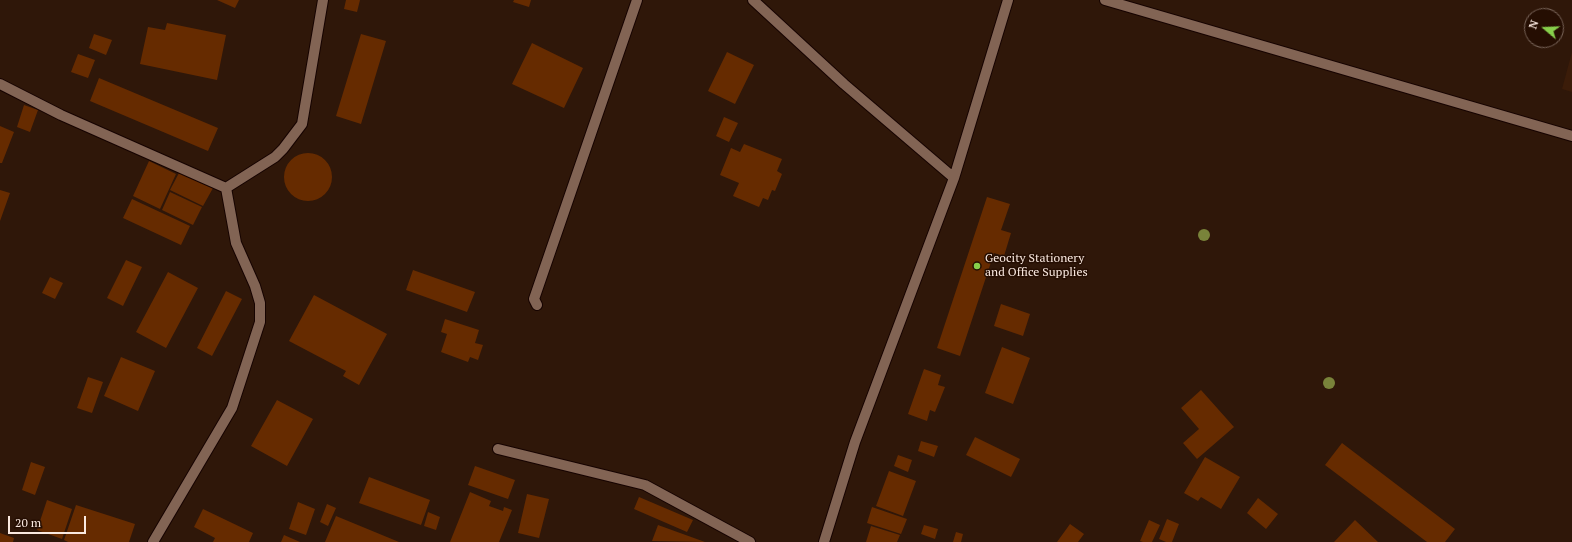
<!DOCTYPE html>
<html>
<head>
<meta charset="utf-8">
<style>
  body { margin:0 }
  #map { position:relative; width:1572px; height:542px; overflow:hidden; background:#2f1709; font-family:"PT Serif",serif }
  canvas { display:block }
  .north { position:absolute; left:1524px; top:8px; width:40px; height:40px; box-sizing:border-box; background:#250e02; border:1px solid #7a665b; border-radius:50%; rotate:289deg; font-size:11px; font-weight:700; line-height:16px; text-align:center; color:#fae9e0 }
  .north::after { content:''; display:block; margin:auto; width:14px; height:18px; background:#87cf4b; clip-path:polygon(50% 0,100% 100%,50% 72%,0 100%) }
  .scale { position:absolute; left:8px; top:516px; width:78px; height:18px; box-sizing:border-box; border:2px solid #fae9e0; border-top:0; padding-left:5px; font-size:12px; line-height:14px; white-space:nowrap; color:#fae9e0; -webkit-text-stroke:3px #250e02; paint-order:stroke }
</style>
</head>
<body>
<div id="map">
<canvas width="1572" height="542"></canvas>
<div class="north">N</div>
<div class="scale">20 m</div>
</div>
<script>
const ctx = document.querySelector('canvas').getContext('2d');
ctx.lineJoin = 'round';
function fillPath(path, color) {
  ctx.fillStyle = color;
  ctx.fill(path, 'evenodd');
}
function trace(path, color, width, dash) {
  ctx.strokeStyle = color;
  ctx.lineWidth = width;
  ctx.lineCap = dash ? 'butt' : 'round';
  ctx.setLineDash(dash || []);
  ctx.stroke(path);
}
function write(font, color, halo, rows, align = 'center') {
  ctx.font = font + ' "PT Serif",serif';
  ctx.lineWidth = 3;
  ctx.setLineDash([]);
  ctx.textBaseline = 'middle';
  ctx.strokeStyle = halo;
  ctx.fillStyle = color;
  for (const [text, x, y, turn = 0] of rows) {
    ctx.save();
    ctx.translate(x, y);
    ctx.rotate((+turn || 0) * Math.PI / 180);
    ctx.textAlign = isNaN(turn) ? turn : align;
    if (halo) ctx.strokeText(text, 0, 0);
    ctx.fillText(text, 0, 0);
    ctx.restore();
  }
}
fillPath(new Path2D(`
  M1572 52V92L1562 89Z`), '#3b1c09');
fillPath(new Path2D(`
  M217 0H239L235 8Z
  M346 0H360L357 12 344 9Z
  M514 0H531L529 7 513 2Z
  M167 23 226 35 217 80 140 64 148 27 165 30Z
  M94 34 112 40 106 55 89 48Z
  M361 34 386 41 361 124 336 116Z
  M532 43 583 68 564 108 512 84Z
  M727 52 754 65 735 104 708 91Z
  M78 54 95 60 88 78 71 72Z
  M99 78 218 128 208 151 90 101Z
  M24 105 38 110 30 132 17 127Z
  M724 117 738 123 729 142 716 136Z
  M0 126 14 132 2 163H0Z
  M744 144 782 159 777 171 782 174 775 191 772 190 768 200 763 198 759 207 733 196 739 183 720 175 731 148 740 152Z
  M284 177a24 24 0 1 1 48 0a24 24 0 1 1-48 0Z
  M149 161 176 174 160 209 133 196Z
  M180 171 213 188 203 206 170 190Z
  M0 190 10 193 0 221Z
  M170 192 202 207 193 225 162 210Z
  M987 197 1010 204 1001 230 1011 233 1004 256 994 253 960 356 937 348Z
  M132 199 190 226 181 245 123 218Z
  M126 260 142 267 123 306 107 298Z
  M413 270 475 292 467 312 406 290Z
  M168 272 198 288 166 348 136 332Z
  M50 277 63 283 55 299 42 293Z
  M226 291 242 299 212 356 197 348Z
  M314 295 387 334 359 385 343 376 346 371 289 341Z
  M1001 304 1030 314 1023 336 994 326Z
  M445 319 479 330 475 343 483 345 478 360 470 357 468 362 441 352 447 334 441 332Z
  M1002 347 1030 358 1013 404 985 393Z
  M121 357 155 371 138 411 104 396Z
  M924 369 941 375 938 385 945 387 935 412 930 410 927 421 908 414Z
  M88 377 103 382 92 413 77 408Z
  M1201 390 1234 427 1197 459 1183 443 1199 429 1181 408Z
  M277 400 313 419 287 466 251 446Z
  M975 437 1020 459 1011 477 966 455Z
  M921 441 938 446 934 457 918 451Z
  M1342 443 1455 529 1445 542H1427L1325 465Z
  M898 455 912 460 908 472 894 466Z
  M1205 457 1240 477 1221 509 1201 497 1198 501 1184 493Z
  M31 462 45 467 35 495 22 490Z
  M475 466 515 480 508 499 468 485Z
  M889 471 916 481 903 516 876 506Z
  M369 477 430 500 421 525 359 503Z
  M470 492 491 501 489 506 503 511 504 507 512 510 499 542H450Z
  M527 494 549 499 539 538 518 533Z
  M639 497 693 520 687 532 634 509Z
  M1258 498 1278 514 1266 529 1247 513Z
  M47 500 72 509 62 539 37 530Z
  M298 502 315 509 306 535 289 529Z
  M327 504 336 508 328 526 320 522Z
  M76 505 135 524 129 542H68L64 540Z
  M872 507 907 519 901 534 867 523Z
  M203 509 253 533 249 542H213L215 538 194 527Z
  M428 512 440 517 436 530 424 526Z
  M336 516 399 542H325Z
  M1167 519 1179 524 1172 542H1166L1159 539Z
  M1149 520 1160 525 1152 542H1143L1140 541Z
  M1355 520 1378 542H1334Z
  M1070 524 1084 534 1078 542H1057Z
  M658 525 705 542 652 541Z
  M924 525 938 529 935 539 921 534Z
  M871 526 900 535 897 542H866Z
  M956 532 963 534 961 542H953Z
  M0 533 14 538 13 542H0Z
  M284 535 300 542H281Z`), '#662b00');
const minor = new Path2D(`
  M753 0 844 84 954 178
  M1105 0 1572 136
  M0 84 61 115 226 188
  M537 305 534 299 637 0
  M498 449 645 485 750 542
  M153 542 232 408 260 322V303L255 286 236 243 226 188 275 157 283 149 302 124 323 0
  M824 542 855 442 954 178 1008 0`);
trace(minor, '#160300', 12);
trace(minor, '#826454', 10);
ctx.fillStyle = '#79833a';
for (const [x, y] of [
  [1204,235],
  [1329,383]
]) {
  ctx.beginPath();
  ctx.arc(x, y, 6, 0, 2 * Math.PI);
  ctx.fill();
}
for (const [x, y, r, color] of [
  [977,266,4,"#87cf4b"]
]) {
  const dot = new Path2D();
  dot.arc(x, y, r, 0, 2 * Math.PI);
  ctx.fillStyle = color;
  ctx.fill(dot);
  trace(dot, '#250e02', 1.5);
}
write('12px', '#fae9e0', '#250e02', [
  ["Geocity Stationery",985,259],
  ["and Office Supplies",985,273]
], 'left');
</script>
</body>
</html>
